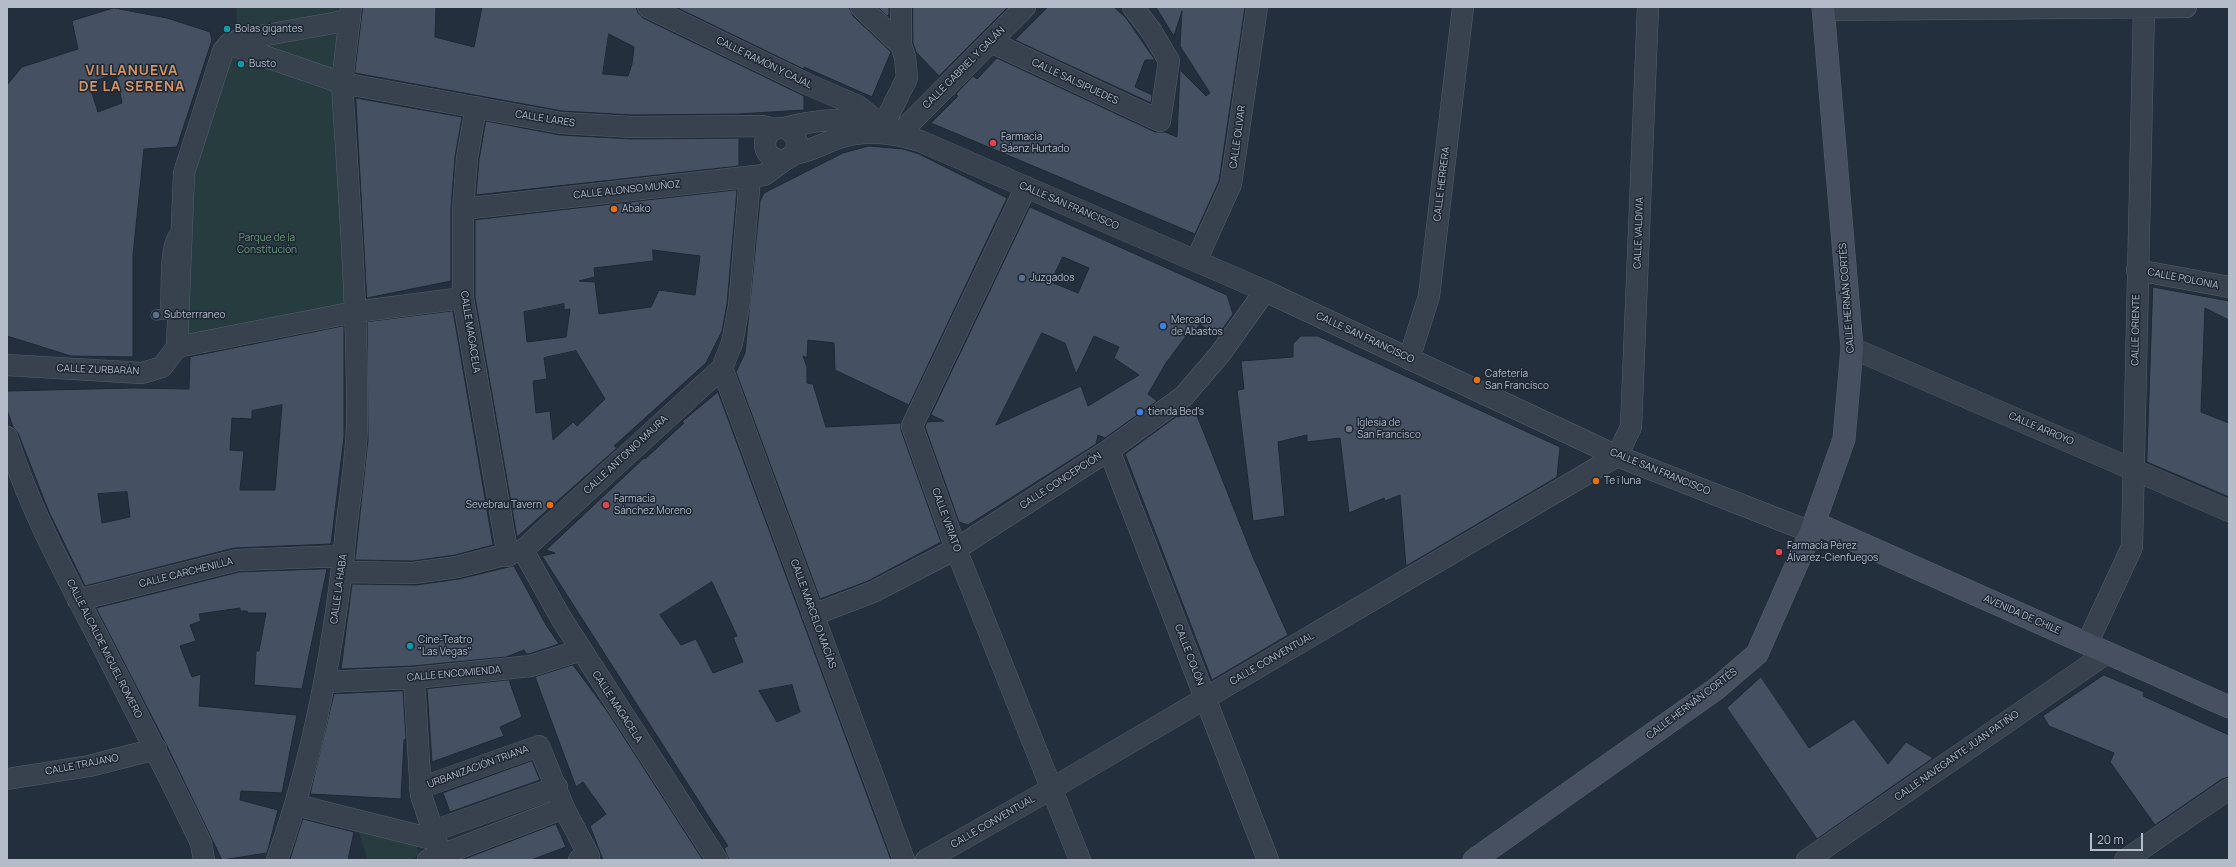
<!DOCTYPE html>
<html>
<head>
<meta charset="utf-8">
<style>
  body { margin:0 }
  #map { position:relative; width:2236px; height:867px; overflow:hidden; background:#242f3e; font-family:Manrope,sans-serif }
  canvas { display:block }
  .frame { position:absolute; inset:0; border:8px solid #b4bcc9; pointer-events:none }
  .scale { position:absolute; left:2090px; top:833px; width:53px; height:18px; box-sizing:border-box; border:2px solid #b4bcc9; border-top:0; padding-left:5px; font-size:12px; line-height:14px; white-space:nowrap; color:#b4bcc9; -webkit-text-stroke:3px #1d2633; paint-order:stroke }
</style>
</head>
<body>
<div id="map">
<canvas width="2236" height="867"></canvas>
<div class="frame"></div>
<div class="scale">20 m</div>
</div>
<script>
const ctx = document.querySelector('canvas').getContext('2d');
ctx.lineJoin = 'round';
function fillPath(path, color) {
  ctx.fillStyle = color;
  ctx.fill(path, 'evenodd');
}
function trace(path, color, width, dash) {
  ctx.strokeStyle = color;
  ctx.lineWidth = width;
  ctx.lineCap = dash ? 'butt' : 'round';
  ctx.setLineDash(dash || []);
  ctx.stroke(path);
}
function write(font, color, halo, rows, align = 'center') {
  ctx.font = font + ' Manrope,sans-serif';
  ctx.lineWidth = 3;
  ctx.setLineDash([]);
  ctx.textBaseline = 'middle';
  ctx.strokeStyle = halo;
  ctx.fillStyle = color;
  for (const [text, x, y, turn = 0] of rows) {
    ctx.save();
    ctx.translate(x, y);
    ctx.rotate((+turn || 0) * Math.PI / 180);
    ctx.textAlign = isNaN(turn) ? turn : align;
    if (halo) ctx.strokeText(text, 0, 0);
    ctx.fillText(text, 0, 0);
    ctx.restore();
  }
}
fillPath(new Path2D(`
  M236 7H330L347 10 355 312 177 347 184 173 238 40Z
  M357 828 415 840 420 856 405 860H368Z`), '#263c3f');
const building = new Path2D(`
  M363 7H436L435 37 474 47 482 7H636L638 13 643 18 804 96V110L738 114 632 115 562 111 355 73ZM609 34 634 47 632 64 628 76 603 74Z
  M676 7H849L853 16 891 52 872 97 804 67V69Z
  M878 7H889V15L887 16Z
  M913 7H1008L939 76 916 52 913 43Z
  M1048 7H1114L1126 18 1155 60H1145L1135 87 1152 95 1151 103 1015 40Z
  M1156 7H1245L1219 181 1195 234 931 123 958 96 956 94 973 76 977 79 997 58 1155 132H1165L1177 137 1180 70 1206 96 1210 93 1180 46 1182 11 1174 36Z
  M114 8 167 18 201 29 210 32 212 40 177 147 144 149 133 255V357L71 356 7 336V85L22 67 78 49 72 21ZM116 73 122 103 98 112 89 84Z
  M356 98 462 117 455 157 451 208V281L367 298Z
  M486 121 560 135 632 139 739 138V166L476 195 479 160Z
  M869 146 903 149 919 154 1007 198 909 405 835 370 834 343 808 340 807 358 803 356 807 367V383L813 384 826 427 901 423V430L941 542 868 581 820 599 736 372 745 353 760 201 764 193 843 153Z
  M737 190 727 304 722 331 706 363 614 446 617 448 599 464 517 537 475 297V220ZM653 250 700 256 695 295 659 290 651 307 599 314 595 282 579 281 595 277 594 268 653 261ZM564 304V310L570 309 566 337 527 342 524 312ZM576 351 605 399 577 426 573 422 553 440 550 411 536 413 533 381 547 379 544 358Z
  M1030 207 1227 295 1233 314 1217 337 1200 324 1195 331 1192 328 1166 363 1148 394 1157 401 1105 438 1098 435 1096 444 968 525 959 522 925 427 927 422 944 421 931 415ZM1063 257 1089 268 1078 293 1051 282ZM1042 333 1065 343 1076 374 1094 336 1119 347 1114 358 1139 375 1088 406 1081 386 996 425Z
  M2153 287 2229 301V320L2205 308 2201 412 2229 423V497L2147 462Z
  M453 311 493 545 455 555 413 561 355 560 368 439 367 322Z
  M344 326V437L331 544 234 548 85 586 49 512 18 433 13 427 7 410V391L134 388 189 389 190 357ZM282 405 275 490H240L244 451 230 450 232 418 252 419V411ZM127 492 130 517 102 523 98 494Z
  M1301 336H1318L1560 447 1557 477 1406 566 1400 495 1385 501 1384 498 1349 513 1340 438 1307 442V435L1278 442 1285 516 1253 521 1237 390 1244 389 1241 361 1293 357V344Z
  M718 392 802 619 891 860H729L724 848 728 846 716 828 542 556 555 553 546 550 644 458 645 459 684 423 682 422ZM712 582 737 636 733 637 743 662 713 673 696 639 681 645 660 615ZM792 685 800 712 777 722 759 691Z
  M1194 408 1253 557 1288 635 1212 680 1125 454 1177 416 1178 417Z
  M514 566 546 625 559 644 529 654H526L524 650 506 657 413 666 341 669 352 584 416 585 459 579Z
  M327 569 302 689 254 685 256 651H259L266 613H248L247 611H240V608L199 614 201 621 190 625 196 641 180 646 192 677 201 674 199 706 297 715 282 793 241 791 240 800 278 810 267 853 222 860 167 746 96 608 239 572Z
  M573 665 607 711 703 860H603L590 826 606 814 583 782 576 787 535 677Z
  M2104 675 2144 692 2143 696 2229 735V777L2222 779 2155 825 2110 762 2114 753 2049 726 2043 716Z
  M1761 677 1809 748 1854 719 1888 764 1906 742 1933 758 1817 839 1727 708Z
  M509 680 522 717 500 727 504 736 432 762 427 689Z
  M403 691 406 739 404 740 401 799 310 794 334 694Z
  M532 761 540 780 450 812 443 793Z
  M303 819 354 832 348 860H290Z
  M556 824 566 847 531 860H462Z`);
fillPath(building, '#455162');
trace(building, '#1f2835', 1);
const lane = new Path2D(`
  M156 315 165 314C168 294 162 243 177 231`);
const street = new Path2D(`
  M351 7 342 83 561 123 632 127 762 126 774 129
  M648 7 807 84 858 106 878 122
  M861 7 901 45 905 57 907 78 884 124
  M901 7V45
  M1823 10 2186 7
  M238 40 350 20
  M991 42 1160 121 1169 61 1152 32 1133 7
  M476 107 467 158 463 209V298L508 556
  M785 128C811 120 845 118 872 121
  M765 144a16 16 0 1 1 32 0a16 16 0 1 1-32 0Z
  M903 130 1025 7
  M794 154C808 152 818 146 831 141 861 128 890 132 920 141L1265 291 1617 456 1811 532
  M1026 187 912 426 956 549 1080 860
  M463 209 764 175 786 159
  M1196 261 1231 184 1257 7
  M2137 270 2229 287
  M1852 348 2229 511
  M1409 359 1429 296 1463 7
  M7 365 142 373 162 367 177 347
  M722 368 904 860
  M7 437C30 510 66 576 101 643 135 710 169 776 201 843L204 860
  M1109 450 1268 860
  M523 550 561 618 717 860
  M342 572 414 573 457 567 523 550 722 368 732 343 739 306 750 177
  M78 600 237 560 344 556
  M813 615 873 592 956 549 1109 450 1184 396 1220 354 1265 291
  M2087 644 2132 547 2144 7
  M414 678 421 795 441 855
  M325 682 414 678 531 666 581 650
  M7 779 89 766 156 749
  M420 788 539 746 564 808 589 856 579 860
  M296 805 436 840
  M433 831 557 787
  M277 860C316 750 336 636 347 521 351 490 356 457 357 426 358 312 349 197 342 83L229 44 223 51 184 173 177 347 355 312 463 298
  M428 860 564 808
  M926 860 1051 789 1617 456 1631 427 1648 7
  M1807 860 2107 653
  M2125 860 2229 789`);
const secondary = new Path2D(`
  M1815 523 2229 707
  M1474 860 1716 689 1757 654 1811 532 1844 439 1852 348 1823 7`);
trace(lane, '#565f6c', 11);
trace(street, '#565f6c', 22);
trace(secondary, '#565f6c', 23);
trace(lane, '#38414e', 10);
trace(street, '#38414e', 21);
trace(secondary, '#465061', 22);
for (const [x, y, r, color] of [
  [227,29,4,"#0f9aa8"],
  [241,64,4,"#0f9aa8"],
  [993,143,4,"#e0444e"],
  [614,209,4,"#e8710a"],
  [1022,278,4,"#5c6f8a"],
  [156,315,4,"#5c6f8a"],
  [1163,326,4,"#3f7fe0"],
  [1477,380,4,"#e8710a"],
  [1140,412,4,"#3f7fe0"],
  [1349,429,4,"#6b7280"],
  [1596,481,4,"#e8710a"],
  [550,505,4,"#e8710a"],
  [606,505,4,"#e0444e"],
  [1779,552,4,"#e0444e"],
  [410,646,4,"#0f9aa8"]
]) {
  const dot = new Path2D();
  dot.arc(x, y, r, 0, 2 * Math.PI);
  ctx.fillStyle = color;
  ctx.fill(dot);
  trace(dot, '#1d2633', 1.5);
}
write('10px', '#b4bcc9', '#1d2633', [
  ["Bolas gigantes",235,29],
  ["Busto",249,64],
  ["Farmacia",1001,137],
  ["Sáenz Hurtado",1001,149],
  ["Abako",622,209],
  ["Juzgados",1030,278],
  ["Subterrraneo",164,315],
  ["Mercado",1171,320],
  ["de Abastos",1171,332],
  ["Cafetería",1485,374],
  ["San Francisco",1485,386],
  ["tienda Bed's",1148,412],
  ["Iglesia de",1357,423],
  ["San Francisco",1357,435],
  ["Te ï luna",1604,481],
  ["Farmacia",614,499],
  ["Sánchez Moreno",614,511],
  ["Sevebrau Tavern",542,505,"right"],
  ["Farmacia Pérez",1787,546],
  ["Álvarez-Cienfuegos",1787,558],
  ["Cine-Teatro",418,640],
  ["\"Las Vegas\"",418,652]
], 'left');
write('10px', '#b4bcc9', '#1d2633', [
  ["CALLE RAMÓN Y CAJAL",764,63,26],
  ["CALLE GABRIEL Y GALÁN",964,68,-45],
  ["CALLE SALSIPUEDES",1075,82,25],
  ["CALLE LARES",545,119,9],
  ["CALLE OLIVAR",1238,137,-82],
  ["CALLE HERRERA",1442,184,-83],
  ["CALLE ALONSO MUÑOZ",627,190,-6],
  ["CALLE SAN FRANCISCO",1069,206,23],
  ["CALLE VALDIVIA",1639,233,-88],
  ["CALLE POLONIA",2183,279,11],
  ["CALLE HERNÁN CORTÉS",1847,298,-94],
  ["CALLE ORIENTE",2136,330,-89],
  ["CALLE MAGACELA",470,332,81],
  ["CALLE SAN FRANCISCO",1365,338,25],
  ["CALLE ZURBARÁN",98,370,2],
  ["CALLE ARROYO",2041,429,23],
  ["CALLE ANTONIO MAURA",626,455,-43],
  ["CALLE SAN FRANCISCO",1660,472,22],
  ["CALLE CONCEPCIÓN",1061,481,-33],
  ["CALLE VIRIATO",946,520,70],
  ["CALLE CARCHENILLA",186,573,-14],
  ["CALLE LA HABA",339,589,-82],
  ["CALLE MARCELO MACÍAS",813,614,70],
  ["AVENIDA DE CHILE",2022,615,24],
  ["CALLE ALCALDE MIGUEL ROMERO",104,649,63],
  ["CALLE COLÓN",1189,655,69],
  ["CALLE CONVENTUAL",1272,659,-30],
  ["CALLE ENCOMIENDA",454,674,-5],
  ["CALLE HERNÁN CORTÉS",1692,704,-37],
  ["CALLE MAGACELA",617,707,57],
  ["CALLE NAVEGANTE JUAN PATIÑO",1957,756,-35],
  ["CALLE TRAJANO",82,765,-11],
  ["URBANIZACIÓN TRIANA",478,767,-20],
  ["CALLE CONVENTUAL",993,822,-30]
]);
write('10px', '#6b9a76', '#1d2633', [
  ["Parque de la",267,238],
  ["Constitución",267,250]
]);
ctx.letterSpacing = '1px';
write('bold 14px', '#d59563', '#1d2633', [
  ["VILLANUEVA",132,71],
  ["DE LA SERENA",132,87]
]);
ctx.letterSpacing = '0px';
</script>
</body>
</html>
